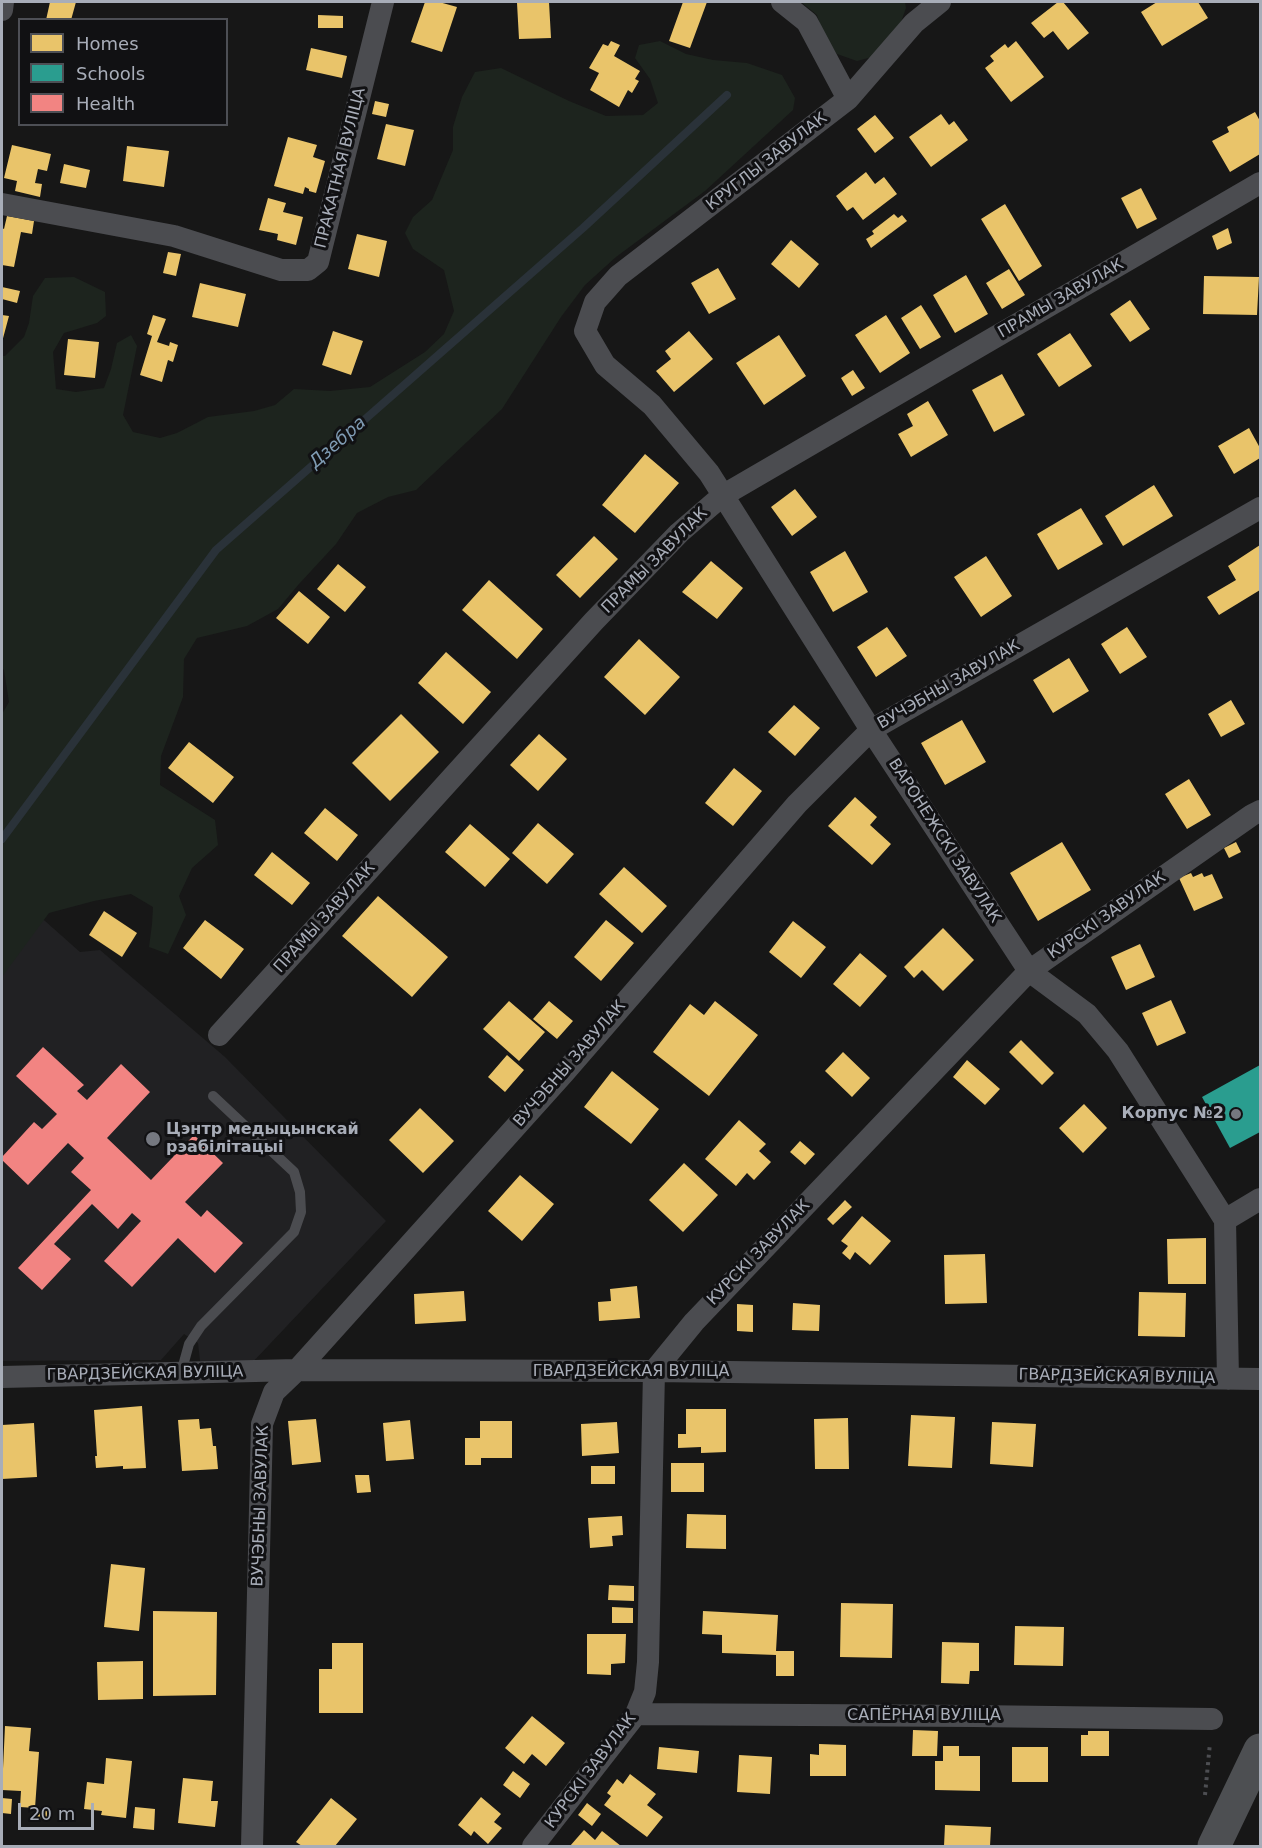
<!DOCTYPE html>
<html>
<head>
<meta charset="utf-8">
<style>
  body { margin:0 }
  #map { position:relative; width:1262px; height:1848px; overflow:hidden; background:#171717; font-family:"DejaVu Sans",sans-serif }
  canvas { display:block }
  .frame { position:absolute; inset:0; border:3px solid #a8adb8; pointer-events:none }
  .legend { position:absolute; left:18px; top:18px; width:210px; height:108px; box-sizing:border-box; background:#111113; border:2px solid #4d4f55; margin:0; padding:8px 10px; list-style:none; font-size:18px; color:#a8adb8 }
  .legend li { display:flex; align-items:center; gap:12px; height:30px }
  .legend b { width:30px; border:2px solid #4d4f55 }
  .scale { position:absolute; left:18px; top:1803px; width:76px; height:27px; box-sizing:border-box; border:3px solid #a8adb8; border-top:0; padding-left:8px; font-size:18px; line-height:21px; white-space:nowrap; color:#a8adb8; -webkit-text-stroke:4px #111113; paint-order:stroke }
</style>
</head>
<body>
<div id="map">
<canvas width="1262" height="1848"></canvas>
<div class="frame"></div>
<ul class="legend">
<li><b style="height:16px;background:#e9c46a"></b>Homes</li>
<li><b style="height:16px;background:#2a9d8f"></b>Schools</li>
<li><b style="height:16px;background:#f28482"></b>Health</li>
</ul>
<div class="scale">20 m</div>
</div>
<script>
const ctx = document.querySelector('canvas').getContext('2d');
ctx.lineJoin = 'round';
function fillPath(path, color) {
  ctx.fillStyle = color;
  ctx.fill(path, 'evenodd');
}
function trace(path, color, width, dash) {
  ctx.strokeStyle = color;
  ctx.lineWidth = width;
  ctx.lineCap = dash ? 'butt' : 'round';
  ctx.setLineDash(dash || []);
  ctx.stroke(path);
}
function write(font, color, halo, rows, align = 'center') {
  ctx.font = font + ' "DejaVu Sans",sans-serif';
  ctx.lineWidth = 6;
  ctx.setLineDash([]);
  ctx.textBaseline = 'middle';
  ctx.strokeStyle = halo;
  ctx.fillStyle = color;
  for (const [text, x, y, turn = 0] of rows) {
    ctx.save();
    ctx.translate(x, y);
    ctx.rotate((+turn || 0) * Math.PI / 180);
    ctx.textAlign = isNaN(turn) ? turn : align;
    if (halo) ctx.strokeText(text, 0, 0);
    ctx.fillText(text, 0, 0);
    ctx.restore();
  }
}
fillPath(new Path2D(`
  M27 905 80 952 100 950 225 1057 386 1221 251 1364 222 1366 200 1361 198 1343 184 1334 161 1360 2 1361V932Z`), '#212123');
fillPath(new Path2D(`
  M801 2H905L906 8 901 22 872 57 857 61 837 54 824 36 817 15Z
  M660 41 686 54 713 60 747 63 782 75 795 98 793 110 705 191 616 257 585 285 561 317 502 409 416 490 388 497 357 513 336 544 299 584 278 609 247 626 197 638 184 659 183 697 161 756 160 785 215 820 218 845 192 868 179 896 186 915 168 954 149 947 152 924 153 907 131 894 94 901 49 913 2 977V714L9 702 4 670 2 668V356H5L24 337 29 323 33 296 45 278 74 277 105 292 106 316 97 323 64 333 53 352 56 389 76 392 104 388 111 369 117 343 131 335 137 346 123 415 133 432 160 438 177 433 208 417 254 411 275 405 294 389 330 391 370 387 425 352 444 334 454 311 444 270 413 249 405 233 413 217 432 200 453 150V127L462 97 475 72 501 68 569 101 606 116 643 115 658 103 650 79 635 58 639 45Z`), '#1d241e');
fillPath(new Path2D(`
  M50 2H76L71 20H46Z
  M425 2H439L457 7 442 52 411 42Z
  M549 2 551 38 519 39 517 3Z
  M683 2H707L690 48 669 41Z
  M1058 2H1063L1089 33 1068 50 1053 31 1044 38 1031 23Z
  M1157 2H1198L1208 18 1162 46 1141 12Z
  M318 15 343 16V28H318Z
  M611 41 620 45 614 56 640 71 635 79 639 81 632 93 628 90 619 107 590 90 599 73 589 68 603 44 608 46Z
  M1016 41 1044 77 1011 102 985 68 994 61 990 56 1005 44 1008 48Z
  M311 48 347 56 342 78 306 70Z
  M375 101 389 104 386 117 372 114Z
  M1255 112 1260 121V154L1230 172 1212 141 1229 132 1227 127Z
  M941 114 949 125 954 121 968 140 931 167 909 137Z
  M875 115 894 138 875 153 857 129Z
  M386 124 414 130 405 166 377 159Z
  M288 137 317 145 313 157 325 161 316 193 309 191V189L305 187 303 194 274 186Z
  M12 145 51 154 47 171 38 169 35 183 42 184 40 197 15 191 17 181 4 178Z
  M127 146 169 151 164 187 123 181Z
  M64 164 90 170 86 188 60 183Z
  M866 172 875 184 884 177 897 194 863 220 853 207 847 211 836 196Z
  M1141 188 1157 219 1137 229 1121 198Z
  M268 198 286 203 283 212 303 217 296 245 277 240 278 234 259 230Z
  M1005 204 1042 266 1019 281 981 219Z
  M894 214 898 218 902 215 907 221 871 248 866 239 874 234 872 231Z
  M7 216 34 221 32 234 21 232 14 267 2 265V228L4 229Z
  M1228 228 1232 243 1217 250 1212 236Z
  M357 234 387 241 379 277 348 269Z
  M791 240 819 264 799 288 771 264Z
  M168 252 181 254 176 276 163 273Z
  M718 268 736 299 709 314 691 283Z
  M1009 269 1025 295 1002 309 986 283Z
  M966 275 988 314 955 333 933 295Z
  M1204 276 1259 277 1257 315 1203 314Z
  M200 283 246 294 238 327 192 317Z
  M2 287 20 291 17 303 2 299Z
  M1130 300 1150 329 1130 342 1110 314Z
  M921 305 941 337 920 349 901 318Z
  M2 315 9 316 2 342Z
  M153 315 166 319 157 342 169 346 170 342 178 345 173 362 168 360 162 382 140 375 152 336 147 334Z
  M886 315 910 353 880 373 855 335Z
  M333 331 363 341 351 375 322 365Z
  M689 331 713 359 674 392 656 371 671 359 665 351Z
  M1070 333 1092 366 1059 387 1037 354Z
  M779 335 806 376 764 405 736 363Z
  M68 339 99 342 95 378 64 375Z
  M853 370 865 388 852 396 841 378Z
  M1002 374 1025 415 994 432 972 390Z
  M928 401 948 435 911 457 898 434 913 426 907 414Z
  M1249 428 1260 448V458L1234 474 1218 446Z
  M645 454 679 483 635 533 602 505Z
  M1154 485 1173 516 1123 546 1105 516Z
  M795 489 817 517 792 536 771 507Z
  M1081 508 1103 544 1058 570 1037 534Z
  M594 536 618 559 580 598 556 575Z
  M1260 545V590L1219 615 1207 597 1236 580 1228 566Z
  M845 551 868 592 833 612 810 572Z
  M986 556 1012 596 981 617 954 577Z
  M711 561 743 588 717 619 682 592Z
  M338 564 366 587 345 612 317 589Z
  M489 580 543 629 517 659 462 610Z
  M299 591 330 617 308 644 276 618Z
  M887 627 907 656 876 677 857 647Z
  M1127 627 1147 657 1120 674 1101 644Z
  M639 639 680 677 645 715 604 677Z
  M446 652 491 692 463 724 418 683Z
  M1069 658 1089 691 1053 713 1033 680Z
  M1231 700 1245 724 1221 737 1208 714Z
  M794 705 820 728 795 756 768 732Z
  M401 714 439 752 390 801 352 763Z
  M962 720 986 762 945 785 921 743Z
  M539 734 567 759 538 791 510 765Z
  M189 742 234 777 213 803 168 768Z
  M734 768 762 791 733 826 705 803Z
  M1189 779 1211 815 1187 829 1165 794Z
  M855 797 877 817 870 825 891 844 872 865 828 826Z
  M325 808 358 835 337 861 304 833Z
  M538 823 574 854 547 884 512 853Z
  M470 824 510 859 485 887 445 852Z
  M1062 842 1091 890 1038 921 1010 873Z
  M1236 842 1241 852 1229 858 1224 848Z
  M272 852 310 883 292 905 254 875Z
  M624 867 667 906 642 933 599 894Z
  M1191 873 1193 877 1202 873 1204 877 1212 874 1223 898 1194 911 1179 878Z
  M378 896 448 957 412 997 342 936Z
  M104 911 137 933 122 957 89 935Z
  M205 920 244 949 221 979 183 948Z
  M606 920 634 943 601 981 574 957Z
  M793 921 826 947 801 978 769 952Z
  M943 928 974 960 943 991 922 970 914 978 904 967Z
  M1140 944 1155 977 1126 990 1111 957Z
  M860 953 887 976 860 1007 833 984Z
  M1171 1000 1186 1033 1157 1046 1142 1013Z
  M509 1001 545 1032 519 1061 483 1029Z
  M549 1001 573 1021 557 1039 533 1019Z
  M715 1001 758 1035 709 1096 653 1052 690 1004 704 1015Z
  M1021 1040 1054 1073 1042 1085 1009 1052Z
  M843 1052 870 1078 852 1097 825 1071Z
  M507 1055 524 1070 505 1092 488 1077Z
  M967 1060 1000 1089 985 1105 953 1077Z
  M612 1071 659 1109 631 1144 584 1107Z
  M1084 1104 1107 1128 1083 1153 1059 1128Z
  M420 1108 454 1141 423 1173 389 1140Z
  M739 1120 766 1144 759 1151 771 1162 754 1180 747 1173 736 1186 705 1159Z
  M800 1141 815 1154 805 1165 790 1152Z
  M684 1163 718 1195 683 1232 649 1200Z
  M520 1175 554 1204 522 1241 488 1211Z
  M845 1200 852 1207 833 1225 827 1219Z
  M862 1216 891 1241 870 1265 855 1252 850 1260 842 1253 848 1246 841 1241Z
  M1206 1238V1284H1168L1167 1239Z
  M985 1254 987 1303 945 1304 944 1255Z
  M637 1286 640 1318 599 1321 598 1302 611 1301 610 1289Z
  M464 1291 466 1321 415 1324 414 1294Z
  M1139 1292 1186 1293 1185 1337 1138 1336Z
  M793 1303 820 1305 819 1331 792 1330Z
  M737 1304 753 1305V1332L737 1331Z
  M142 1406 146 1468 123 1469V1466L96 1468 95 1456H97L94 1410Z
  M686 1409H726V1452L701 1453V1447L678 1448V1434H686Z
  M911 1415 955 1417 952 1468 908 1466Z
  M848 1418 849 1469H815L814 1419Z
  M199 1419 200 1429 211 1428 213 1446H216L218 1469 182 1471 178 1420Z
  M316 1419 321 1462 292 1465 288 1421Z
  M410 1420 414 1459 386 1461 383 1423Z
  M480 1421H512V1458H481V1465H465V1438H480Z
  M617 1422 619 1453 582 1456 581 1424Z
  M992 1422 1036 1424 1033 1467 990 1464Z
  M34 1423 37 1477 2 1479V1425Z
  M671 1463H704V1492H671Z
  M591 1466H615V1484H591Z
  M355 1475H369L371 1492 357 1493Z
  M687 1514 726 1515V1549L686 1548Z
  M622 1516 623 1535 612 1536 613 1546 590 1548 588 1518Z
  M111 1564 145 1568 139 1631 104 1627Z
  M609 1585 634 1586V1601L608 1600Z
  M841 1603 893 1604 892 1658 840 1657Z
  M612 1607 633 1608V1623H612Z
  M153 1611 217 1612 216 1695 153 1696Z
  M703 1611 778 1615 776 1651H794V1676H776V1655L722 1653V1635L702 1634Z
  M1015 1626 1064 1627 1063 1666 1014 1665Z
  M587 1634H626L625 1663 611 1664V1675L587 1674Z
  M942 1642 979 1643V1671H970L969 1684 941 1683Z
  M332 1643H363V1713H319V1669H332Z
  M143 1661V1699L98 1700 97 1662Z
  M532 1716 565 1743 546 1766 532 1754 524 1764 505 1748Z
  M5 1726 31 1728 29 1751 39 1752 35 1808 20 1807 21 1791 2 1790Z
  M913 1730 938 1731 937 1756H912Z
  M1088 1731H1109V1756H1081V1735H1088Z
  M819 1744 846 1745V1776H810V1754L819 1755Z
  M943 1746H959V1756H980V1791L935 1790V1761H943Z
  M659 1747 699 1751 697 1773 657 1769Z
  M1012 1747H1048V1782H1012Z
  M739 1755 772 1757 770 1794 737 1792Z
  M106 1758 132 1761 126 1818 101 1815 102 1811 84 1809 87 1782 104 1784Z
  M513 1771 530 1784 520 1798 503 1785Z
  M630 1774 656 1794 647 1805 663 1817 647 1837 604 1805 611 1796 607 1793 617 1779 623 1784Z
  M183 1778 213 1781 211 1801H218L215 1827 178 1823Z
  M481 1797 501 1814 494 1822 502 1828 488 1844 474 1831 471 1836 458 1825Z
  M2 1798 12 1799 11 1814 2 1813Z
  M331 1798 357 1819 335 1846H302L296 1842Z
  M587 1803 601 1814 592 1826 578 1815Z
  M135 1807 155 1809 154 1830 133 1828Z
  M38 1810 48 1811 47 1819 37 1818Z
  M945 1825 991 1827 990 1846H944Z
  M584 1830 595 1840 602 1831 621 1846H570Z`), '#e9c46a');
fillPath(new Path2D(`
  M1260 1065V1132L1230 1148 1202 1097Z`), '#2a9d8f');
fillPath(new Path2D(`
  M43 1047 84 1085 77 1091 87 1100 121 1064 150 1092 107 1138 151 1180 194 1135 223 1163 185 1202 201 1217 207 1210 243 1243 215 1273 178 1238 132 1287 104 1261 141 1221 132 1213 118 1229 92 1204 54 1244 71 1259 42 1290 18 1268 91 1190 71 1172 84 1158 68 1143 28 1185 2 1160V1157L34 1122 42 1129 57 1114 16 1076Z`), '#f28482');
trace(new Path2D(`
  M2 839 216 550 583 228 727 95`), '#2a3239', 8);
trace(new Path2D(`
  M1205 1795 1210 1743`), '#4d4e52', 4, [3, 4.5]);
trace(new Path2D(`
  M181 1373 189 1344 201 1326 294 1232 301 1212 300 1192 294 1172 213 1096`), '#4b4c50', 10);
trace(new Path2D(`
  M782 2 807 22 848 99
  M940 2 914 23 848 99 618 276 595 302 585 331 605 365 652 405 709 473 871 730 1029 971 1087 1014 1118 1051 1225 1220
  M2 10 3 2
  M2 204 174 236 281 270H308L318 262 383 2
  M219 1035 594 621 679 533 722 496 1260 183
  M2 1377 297 1370 654 1371 1260 1379
  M1228 1379 1225 1220 1260 1199
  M636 1714 973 1716 1212 1719
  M252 1846 262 1424 274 1392 297 1370 564 1073 797 804 871 730 1260 508
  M533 1846 636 1714 645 1692 648 1662 654 1371 694 1322 1029 971 1252 815 1260 811`), '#4b4c50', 22);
trace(new Path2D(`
  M1214 1846 1260 1750`), '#4d4f52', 33);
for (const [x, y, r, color] of [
  [1236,1114,6,"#757880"],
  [153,1139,8,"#757880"]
]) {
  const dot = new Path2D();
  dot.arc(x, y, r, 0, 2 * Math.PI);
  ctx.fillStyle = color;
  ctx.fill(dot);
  trace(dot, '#111113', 2);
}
write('16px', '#a8adb8', '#111113', [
  ["КРУГЛЫ ЗАВУЛАК",767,162,-38],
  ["ПРАКАТНАЯ ВУЛІЦА",341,168,-76],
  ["ПРАМЫ ЗАВУЛАК",1061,299,-30],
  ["ПРАМЫ ЗАВУЛАК",655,561,-45],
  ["ВУЧЭБНЫ ЗАВУЛАК",949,685,-30],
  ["ВАРОНЕЖСКІ ЗАВУЛАК",944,841,57],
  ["КУРСКІ ЗАВУЛАК",1107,916,-35],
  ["ПРАМЫ ЗАВУЛАК",325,918,-48],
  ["ВУЧЭБНЫ ЗАВУЛАК",570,1064,-49],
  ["КУРСКІ ЗАВУЛАК",759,1253,-46],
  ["ГВАРДЗЕЙСКАЯ ВУЛІЦА",631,1372],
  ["ГВАРДЗЕЙСКАЯ ВУЛІЦА",145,1374,-1],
  ["ГВАРДЗЕЙСКАЯ ВУЛІЦА",1117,1377,1],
  ["ВУЧЭБНЫ ЗАВУЛАК",261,1506,-88],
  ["САПЁРНАЯ ВУЛІЦА",924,1716],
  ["КУРСКІ ЗАВУЛАК",591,1771,-53]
]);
write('bold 16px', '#a8adb8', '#111113', [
  ["Корпус №2",1224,1114],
  ["Цэнтр медыцынскай",166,1130,"left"],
  ["рэабілітацыі",166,1148,"left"]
], 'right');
write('italic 18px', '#7f9bb3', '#111113', [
  ["Дзебра",338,443,-41]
]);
</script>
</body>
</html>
